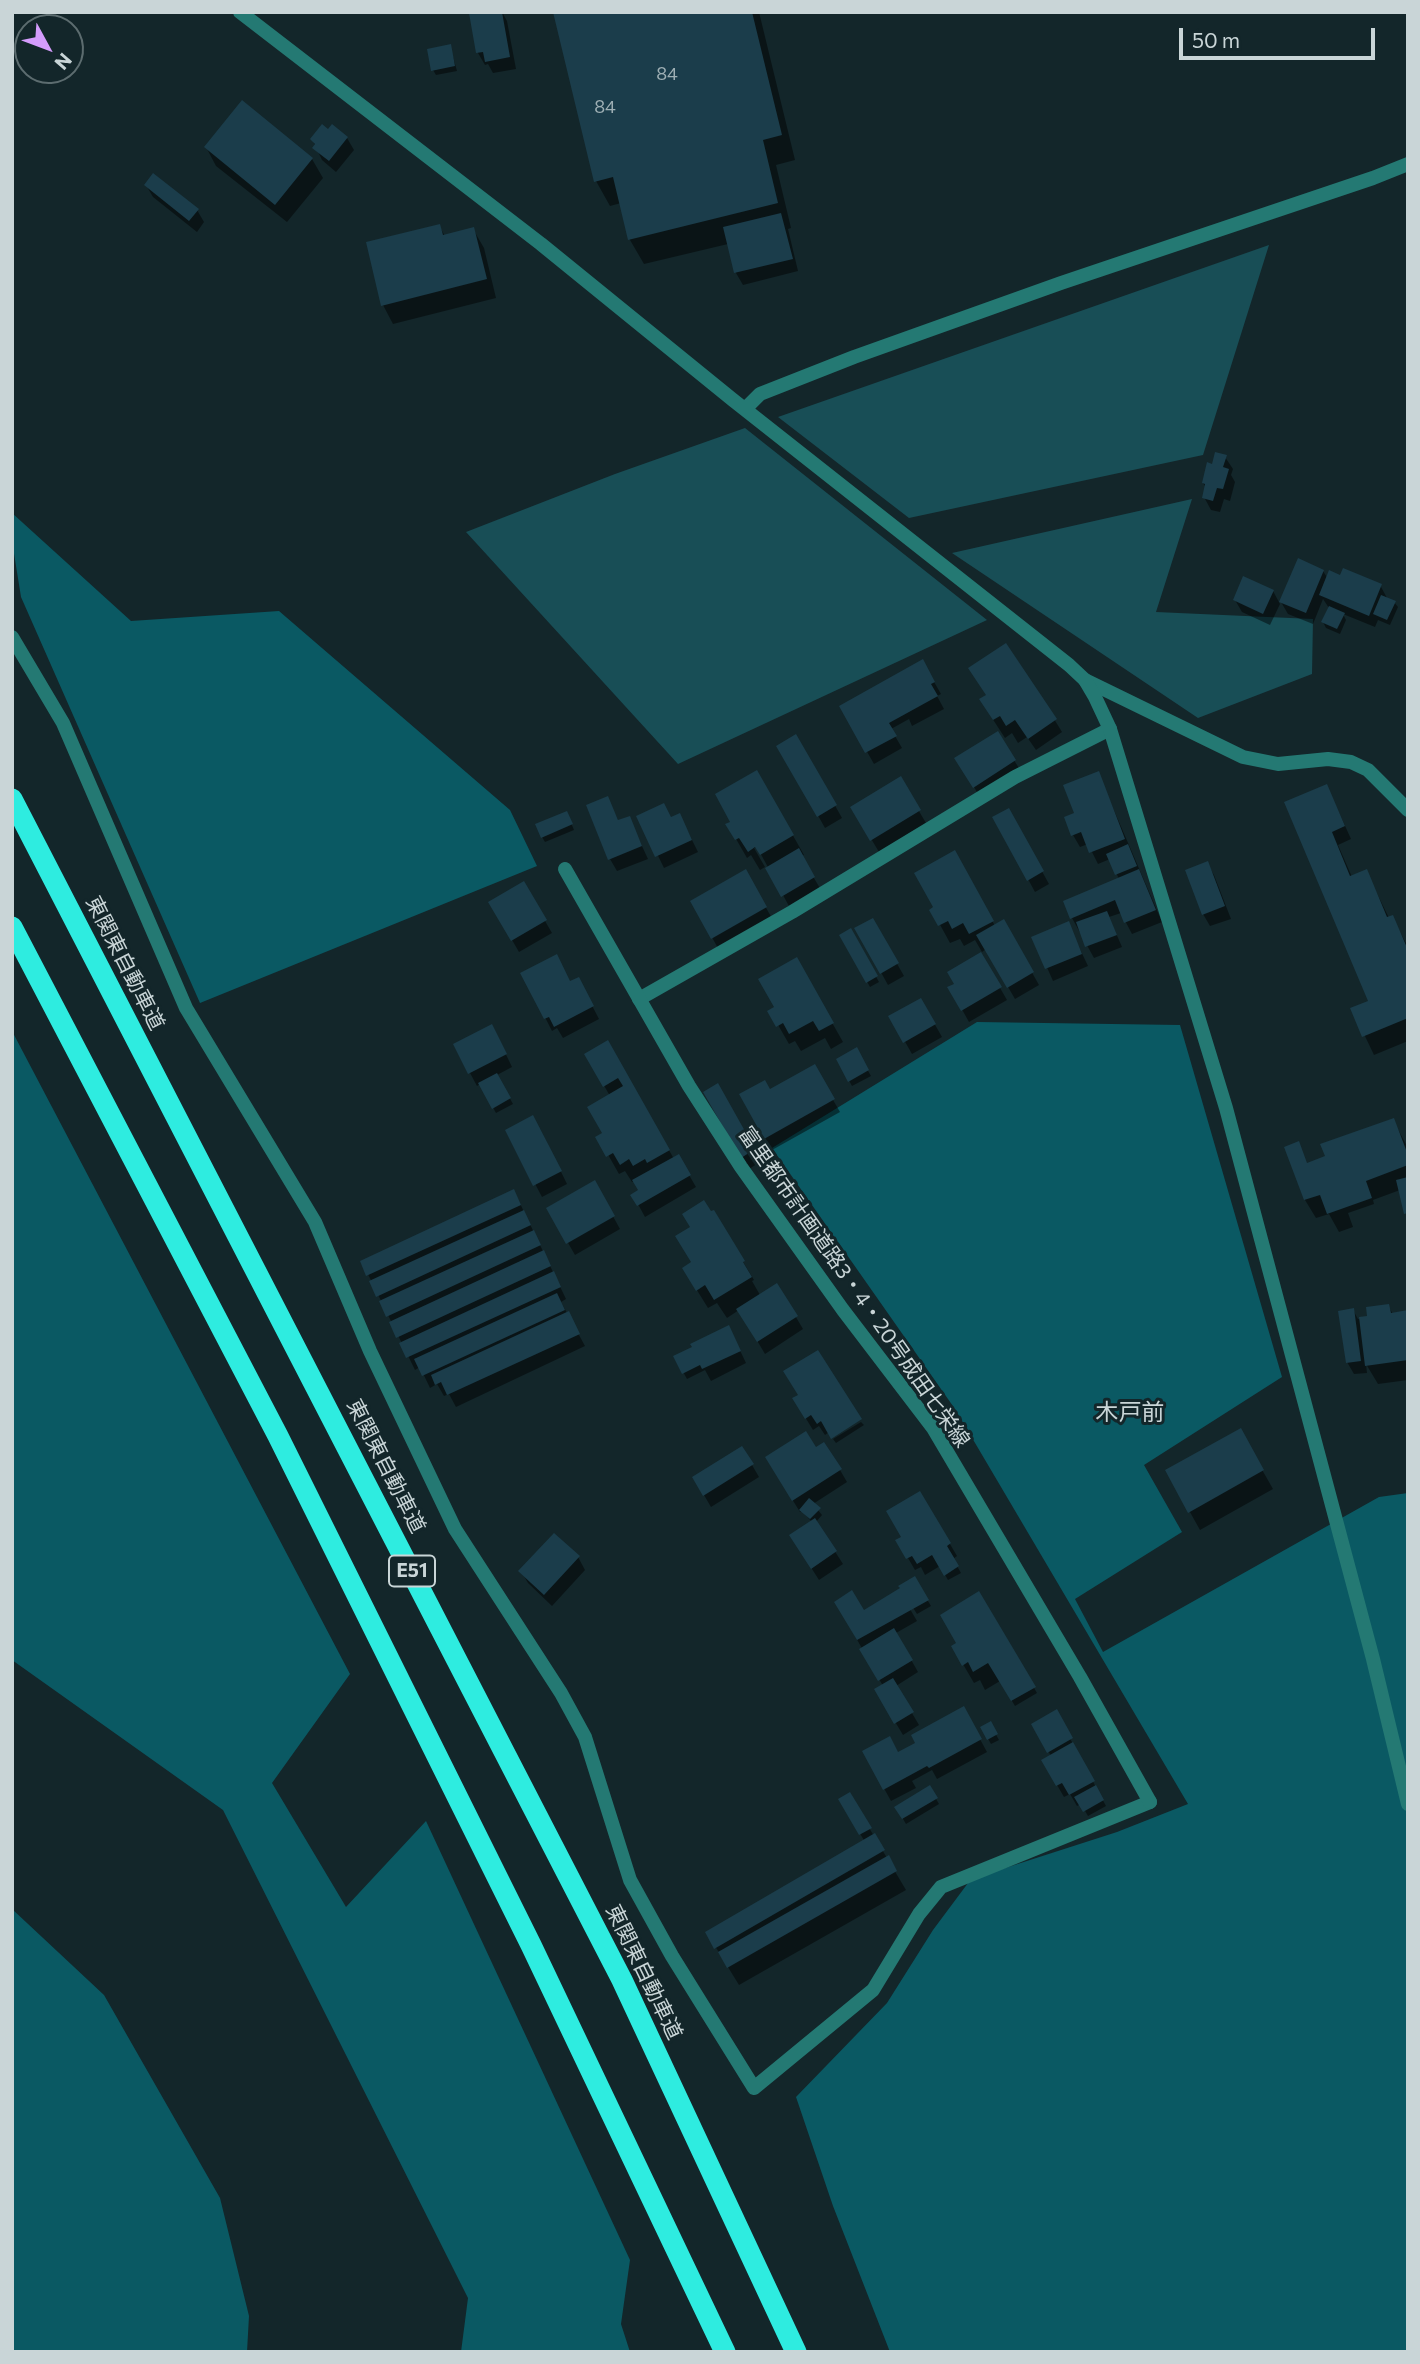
<!DOCTYPE html>
<html>
<head>
<meta charset="utf-8">
<style>
  body { margin:0 }
  #map { position:relative; width:1420px; height:2364px; overflow:hidden; background:#13262a; font-family:Commissioner,sans-serif }
  canvas { display:block }
  .frame { position:absolute; inset:0; border:14px solid #c9d5d7; pointer-events:none }
  .north { position:absolute; left:14px; top:14px; width:70px; height:70px; box-sizing:border-box; background:#13262a; border:2px solid #5c6c6f; border-radius:50%; rotate:131deg; font-size:19px; font-weight:700; line-height:28px; text-align:center; color:#c9d5d7 }
  .north::after { content:''; display:block; margin:auto; width:24px; height:32px; background:#d49cfc; clip-path:polygon(50% 0,100% 100%,50% 72%,0 100%) }
  .scale { position:absolute; left:1179px; top:28px; width:196px; height:32px; box-sizing:border-box; border:4px solid #c9d5d7; border-top:0; padding-left:9px; font-size:21px; line-height:24px; white-space:nowrap; color:#c9d5d7; -webkit-text-stroke:5px #13262a; paint-order:stroke }
</style>
</head>
<body>
<div id="map">
<canvas width="1420" height="2364"></canvas>
<div class="frame"></div>
<div class="north">N</div>
<div class="scale">50 m</div>
</div>
<script>
const ctx = document.querySelector('canvas').getContext('2d');
ctx.lineJoin = 'round';
function fillPath(path, color) {
  ctx.fillStyle = color;
  ctx.fill(path, 'evenodd');
}
function trace(path, color, width, dash) {
  ctx.strokeStyle = color;
  ctx.lineWidth = width;
  ctx.lineCap = dash ? 'butt' : 'round';
  ctx.setLineDash(dash || []);
  ctx.stroke(path);
}
function write(font, color, halo, rows, align = 'center') {
  ctx.font = font + ' Commissioner,"Noto Sans JP",sans-serif';
  ctx.lineWidth = 6;
  ctx.setLineDash([]);
  ctx.textBaseline = 'middle';
  ctx.strokeStyle = halo;
  ctx.fillStyle = color;
  for (const [text, x, y, turn = 0] of rows) {
    ctx.save();
    ctx.translate(x, y);
    ctx.rotate((+turn || 0) * Math.PI / 180);
    ctx.textAlign = isNaN(turn) ? turn : align;
    if (halo) ctx.strokeText(text, 0, 0);
    ctx.fillText(text, 0, 0);
    ctx.restore();
  }
}
fillPath(new Path2D(`
  M1269 245 1203 455 909 518 778 417Z
  M745 428 987 620 678 764 466 532 615 474Z
  M1192 499 1156 612 1313 619 1312 674 1198 718 952 553Z`), '#184e56');
fillPath(new Path2D(`
  M12 513 131 621 279 611 510 810 537 866 200 1003 21 597 12 541Z
  M977 1022 1180 1025 1282 1377 1144 1465 1182 1532 1075 1599 1103 1652 1379 1497 1408 1493V2352H890L833 2206 796 2097 887 2003 933 1930 971 1879 1117 1832 1188 1804 955 1409 772 1148Z
  M12 1031 350 1674 272 1783 346 1907 426 1821 630 2260 621 2324 630 2352H461L468 2298 223 1810 12 1660Z
  M12 1909 104 1995 220 2198 249 2316 247 2352H12Z`), '#0a5963');
fillPath(new Path2D(`
  M482 12H502L507 21 516 69 493 73 488 64 485 65 478 53Z
  M555 12H759L795 160 776 165 791 228 788 229 798 271 743 285 736 273 728 244 644 264 630 240 621 203 610 206 596 181Z
  M450 46 457 71 436 75 433 70Z
  M328 131 347 138 354 150 336 172 322 160 312 139Z
  M206 147 312 159 323 178 287 222 216 166Z
  M146 185 197 210 204 222 197 232 153 197Z
  M439 226 445 236 473 229 484 248 496 298 393 324 383 305Z
  M1225 457 1233 469 1231 475 1235 482 1230 501 1224 499 1220 512 1211 510 1204 497 1206 488 1203 483Z
  M1323 571 1328 579 1380 585 1387 598 1394 602 1398 607 1390 625 1378 620 1375 627 1343 614 1346 620 1340 634 1326 628 1323 622 1329 608 1323 599 1313 624 1288 614 1281 602Z
  M1273 591 1280 604 1270 625 1242 612 1235 600Z
  M922 661 941 694 937 696 944 709 912 726 909 719 891 729 902 748 874 764 841 706Z
  M1043 701 1062 732 1036 750 1027 737 1018 743 1012 733 1005 738 992 718Z
  M997 733 1022 773 981 799 957 758Z
  M796 736 842 818 825 828 779 746Z
  M757 772 804 855 801 856 821 890 790 908 757 847 754 848 765 867 760 870 751 855 747 858 728 825 732 822Z
  M1098 773 1162 922 1132 934 1121 913 1109 917 1122 947 1094 958 1072 918 1119 879 1110 859 1098 864 1088 844 1080 847 1073 835 1076 814Z
  M900 779 926 823 879 852 852 807Z
  M1327 786 1351 839 1338 845 1352 877 1366 871 1389 918 1392 917 1408 947V1041L1374 1055 1352 1009 1370 1002 1287 803Z
  M608 799 619 822 629 818 648 859 617 871 610 859Z
  M1008 810 1049 884 1035 892 995 818Z
  M639 817 686 828 698 852 664 868Z
  M569 818 574 830 545 842 542 837Z
  M1207 863 1214 875 1231 919 1210 926 1203 914Z
  M745 871 773 920 719 950 692 901Z
  M965 871 995 926 1003 921 1039 985 1015 999 986 949 982 952 975 940 964 946 960 939 950 943 932 910Z
  M523 883 552 933 519 952 490 902Z
  M872 920 904 976 888 985 857 929Z
  M1068 924 1088 966 1053 981 1034 938Z
  M850 930 879 982 870 987 841 935Z
  M981 955 1007 1000 969 1022 950 988 956 984Z
  M796 959 843 1042 831 1049 825 1038 801 1051 795 1041 789 1044 770 1011 776 1007Z
  M523 974 570 983 585 992 599 1019 563 1038 557 1028 552 1031Z
  M921 1000 942 1037 912 1054 891 1017Z
  M498 1038 512 1067 497 1075 513 1104 496 1113 480 1084 477 1086 455 1045Z
  M608 1042 674 1159 678 1156 696 1187 645 1217 633 1195 641 1191 635 1181 632 1182 625 1171 619 1174 598 1137 604 1134 610 1096 586 1054Z
  M856 1050 871 1076 852 1086 838 1060Z
  M814 1067 840 1112 772 1150 741 1095 770 1092Z
  M717 1086 760 1162 749 1169 706 1092Z
  M1393 1120 1408 1148V1217L1400 1190 1373 1200 1374 1204 1348 1213 1353 1227 1339 1232 1329 1214 1316 1218 1305 1200 1286 1148 1307 1164 1327 1157Z
  M540 1129 567 1184 542 1197 507 1131Z
  M594 1182 620 1229 575 1255 548 1208Z
  M514 1191 566 1299 561 1302 585 1346 456 1407 449 1394 444 1396 437 1384 430 1388 420 1367 415 1370 362 1262Z
  M713 1212 754 1280 752 1281 760 1295 777 1285 803 1329 765 1354 739 1310 727 1318 717 1303 708 1308 695 1287 693 1263Z
  M1388 1306 1393 1314 1408 1312V1380L1378 1384 1366 1364 1367 1373 1354 1374 1347 1362 1353 1310 1358 1319 1369 1318Z
  M735 1340 746 1363 711 1381 705 1370 687 1379 675 1357Z
  M786 1372 829 1432 825 1435 819 1426 813 1430 794 1399 800 1395Z
  M861 1422 864 1425 836 1443 833 1439Z
  M1240 1431 1273 1489 1200 1530 1167 1471Z
  M816 1449 840 1470 847 1482 813 1504 822 1515 816 1522 843 1564 819 1580 798 1547 812 1522 802 1511 800 1512 774 1470Z
  M752 1465 759 1477 711 1507 694 1478Z
  M920 1493 957 1556 953 1559 961 1573 948 1580 940 1566 925 1575 921 1567 915 1570 898 1541 903 1537Z
  M578 1557 585 1570 552 1606 528 1583 521 1571Z
  M914 1578 931 1606 917 1614 910 1603 907 1604 917 1621 896 1633 918 1672 896 1686 919 1725 903 1735 876 1690 883 1686 836 1602 863 1612 899 1591Z
  M979 1594 1037 1693 1015 1706 1000 1681 985 1690 980 1680 974 1683 953 1647 958 1644Z
  M963 1708 987 1752 937 1779 932 1770 912 1781 916 1788 891 1801 864 1752 898 1754 914 1746Z
  M1056 1712 1106 1806 1088 1816 1081 1804 1077 1806 1070 1794 1064 1797 1043 1761 1051 1756 1033 1724Z
  M990 1724 999 1740 991 1744 982 1728Z
  M929 1787 939 1804 906 1824 896 1807Z
  M849 1794 906 1890 739 1985 707 1933 865 1842 840 1800Z`), '#0007');
fillPath(new Path2D(`
  M472 12H502L510 57 485 62 483 52 476 53 469 13Z
  M553 12H752L782 135 763 140 778 203 628 240 613 177 594 182Z
  M451 44 455 66 431 71 427 49Z
  M242 100 313 158 275 205 204 147Z
  M322 124 328 129 332 124 348 137 329 161 312 148 315 144 310 139Z
  M153 173 199 209 189 221 144 185Z
  M781 213 793 259 734 273 723 227Z
  M440 224 443 235 474 227 487 279 381 306 366 242Z
  M1215 452 1227 455 1223 467 1229 469 1223 489 1217 488 1213 501 1202 498 1205 484 1202 483 1207 462 1212 464Z
  M1298 558 1324 570 1306 613 1279 602Z
  M1343 568 1382 584 1369 616 1319 595 1329 570 1340 575Z
  M1243 576 1274 590 1263 614 1233 600Z
  M1381 595 1396 601 1387 620 1373 614Z
  M1329 606 1345 613 1337 629 1321 622Z
  M1006 643 1057 719 1028 739 1015 720 1006 726 1000 716 993 720 979 699 986 695 968 668Z
  M923 659 935 682 931 684 938 696 889 723 897 736 865 753 839 706Z
  M998 731 1016 760 973 788 954 758Z
  M796 734 837 805 817 817 776 746Z
  M757 770 794 835 760 855 755 847 748 852 739 838 735 840 725 824 730 822 715 794Z
  M1099 771 1125 839 1089 853 1081 832 1071 836 1064 817 1074 813 1063 785Z
  M901 776 921 810 870 841 850 807Z
  M1327 784 1345 826 1332 832 1350 876 1367 869 1387 917 1393 915 1408 950V1018L1362 1037 1350 1008 1368 1001 1284 802Z
  M608 796 618 820 630 816 642 846 608 860 586 805Z
  M664 803 671 817 680 813 692 840 655 857 636 816Z
  M1009 808 1044 871 1027 881 992 817Z
  M567 811 573 824 541 838 535 824Z
  M1128 844 1137 866 1115 875 1106 854Z
  M799 848 815 877 781 897 765 868Z
  M955 850 994 921 969 934 963 923 952 929 948 921 938 926 929 910 933 907 914 873Z
  M1208 861 1225 906 1202 915 1185 870Z
  M746 869 767 907 711 939 690 901Z
  M1139 869 1156 910 1124 923 1115 900 1070 919 1063 901Z
  M524 881 547 920 511 941 488 902Z
  M1107 911 1117 935 1085 947 1076 922Z
  M873 918 899 963 880 974 854 928Z
  M1004 919 1034 972 1007 988 976 935Z
  M1069 921 1082 954 1045 969 1031 937Z
  M851 928 878 976 866 983 839 935Z
  M981 952 1002 987 961 1011 947 987 954 984 947 972Z
  M557 954 570 981 579 977 594 1006 554 1027 549 1017 544 1019 520 973Z
  M797 957 834 1023 819 1031 813 1021 789 1034 783 1023 776 1027 767 1011 774 1007 758 979Z
  M921 998 936 1024 903 1043 888 1016Z
  M492 1024 507 1054 468 1074 453 1044Z
  M608 1040 670 1150 647 1163 645 1159 633 1166 629 1159 620 1165 613 1153 606 1157 595 1137 602 1133 587 1107 623 1086 618 1078 603 1087 584 1054Z
  M857 1047 869 1070 848 1082 836 1059Z
  M815 1064 835 1099 764 1139 739 1094 765 1080 770 1089Z
  M497 1073 511 1098 492 1109 478 1083Z
  M718 1083 755 1149 741 1158 703 1092Z
  M533 1115 562 1171 533 1186 505 1130Z
  M1394 1118 1408 1155V1165L1366 1181 1372 1198 1327 1214 1320 1195 1304 1200 1284 1147 1299 1141 1307 1163 1325 1156 1320 1144Z
  M679 1154 691 1175 637 1206 630 1195 638 1190 632 1180Z
  M1408 1177V1213L1404 1214 1396 1180Z
  M595 1180 615 1216 566 1244 546 1208Z
  M514 1189 521 1205 366 1276 360 1261Z
  M704 1200 711 1211 714 1210 745 1261 743 1262 752 1277 714 1300 705 1285 696 1291 682 1268 691 1262 675 1236 690 1227 682 1214Z
  M524 1210 531 1225 376 1297 369 1281Z
  M534 1230 541 1245 386 1317 379 1301Z
  M544 1250 551 1266 396 1338 389 1322Z
  M554 1271 561 1287 406 1358 399 1343Z
  M777 1283 798 1316 757 1342 736 1309Z
  M557 1293 565 1310 422 1376 414 1359Z
  M1389 1304 1391 1313 1408 1310V1360L1365 1366 1359 1317 1367 1316 1366 1307Z
  M1354 1308 1361 1361 1346 1363 1338 1311Z
  M569 1311 580 1334 447 1395 441 1382 435 1385 431 1375Z
  M729 1325 741 1351 702 1369 700 1365 682 1374 673 1356 692 1347 690 1344Z
  M818 1350 862 1419 831 1439 821 1421 817 1424 811 1415 805 1419 792 1398 798 1395 783 1371Z
  M1241 1428 1264 1470 1188 1513 1165 1470Z
  M806 1431 816 1447 824 1442 842 1469 792 1501 765 1457Z
  M742 1446 754 1464 703 1496 692 1477Z
  M920 1491 951 1543 947 1546 959 1566 944 1576 932 1555 917 1564 912 1556 906 1559 895 1540 901 1537 886 1511Z
  M809 1498 821 1508 810 1519 799 1510Z
  M815 1518 837 1551 811 1569 789 1535Z
  M554 1533 580 1556 544 1595 518 1571Z
  M915 1576 929 1600 857 1640 834 1602 852 1590 864 1610 900 1588 898 1586Z
  M979 1591 1036 1687 1011 1701 988 1663 973 1672 968 1662 962 1666 951 1646 956 1643 940 1615Z
  M894 1628 913 1660 878 1681 859 1649Z
  M893 1678 914 1712 894 1724 874 1689Z
  M964 1706 982 1739 929 1768 927 1766 883 1790 862 1751 890 1736 898 1752 915 1743 911 1735Z
  M1057 1709 1073 1738 1047 1753 1031 1724Z
  M991 1721 998 1734 987 1740 980 1727Z
  M1073 1742 1095 1781 1069 1795 1062 1783 1056 1786 1041 1760Z
  M930 1785 938 1798 902 1819 894 1807Z
  M1096 1785 1104 1800 1083 1812 1074 1797Z
  M850 1792 872 1828 859 1835 838 1799Z
  M875 1833 885 1850 714 1949 705 1932Z
  M889 1855 897 1871 727 1968 718 1952Z`), '#1b3d4b');
trace(new Path2D(`
  M12 637 63 723 186 1008 315 1222 370 1351 455 1529 561 1693 585 1737 630 1880 672 1956 754 2088 873 1990 919 1914 941 1887 1150 1802
  M1085 680 1243 757 1278 764 1328 759 1351 762 1368 770 1408 810
  M639 999 792 912 1015 777 1110 729`), '#247973', 14);
trace(new Path2D(`
  M240 12 541 244 733 400 1069 665 1085 680 1095 697 1110 729 1226 1108 1373 1659 1408 1804
  M745 409 760 394 854 357 1061 283 1373 178 1408 164
  M565 869 689 1086 741 1167 843 1310 933 1428 1080 1677 1150 1802`), '#247973', 14);
trace(new Path2D(`
  M12 799 622 1980 796 2352
  M12 927 278 1436 531 1945 725 2352`), '#2eece0', 21);
write('18px', '#9eafb4', null, [
  ["84",667,74],
  ["84",605,107]
]);
for (const [x, y, w] of [
  [412,1571,46]
]) {
  const box = new Path2D();
  box.roundRect(x - w / 2, y - 15.5, w, 31, 5);
  ctx.fillStyle = '#13262a';
  ctx.fill(box);
  trace(box, '#c9d5d7', 2);
}
write('bold 19px', '#c9d5d7', null, [
  ["E51",412,1571]
]);
write('21px', '#c9d5d7', '#13262a', [
  ["東関東自動車道",125,963,63],
  ["富里都市計画道路3・4・20号成田七栄線",854,1287,55],
  ["東関東自動車道",386,1466,63],
  ["東関東自動車道",644,1972,64]
]);
write('23px', '#c9d5d7', '#13262a', [
  ["木戸前",1130,1412]
]);
</script>
</body>
</html>
